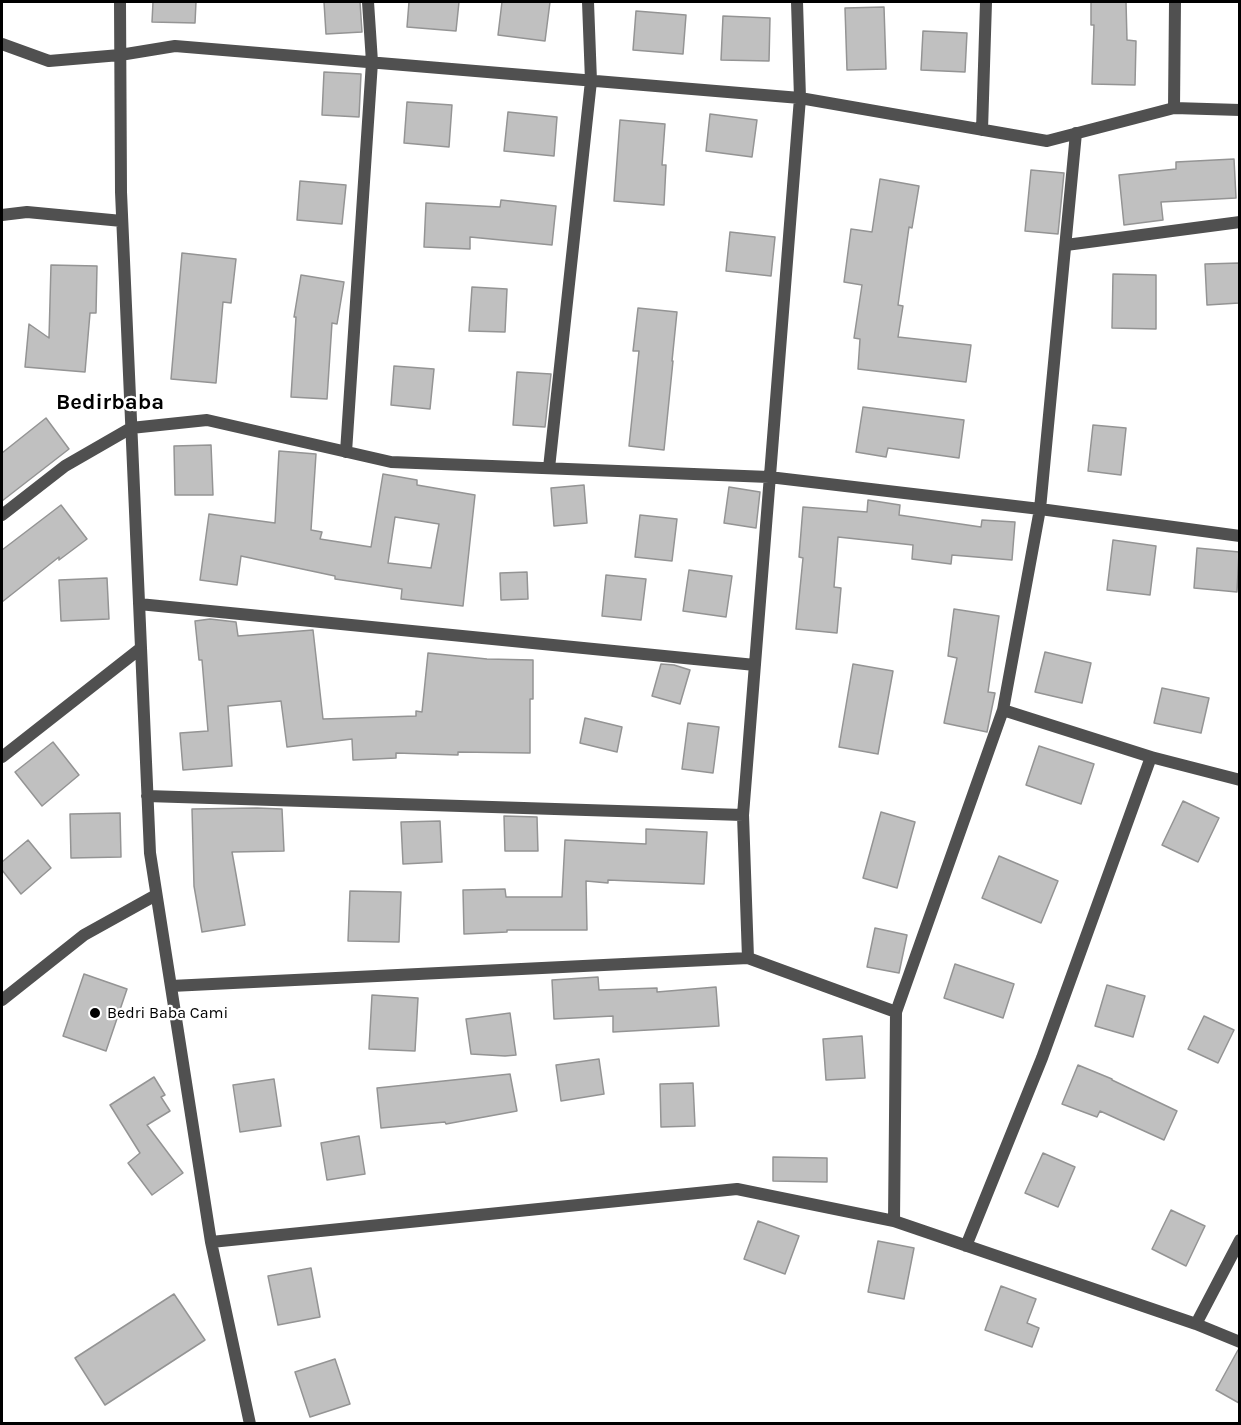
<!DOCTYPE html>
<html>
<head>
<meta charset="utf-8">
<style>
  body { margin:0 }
  #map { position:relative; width:1241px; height:1425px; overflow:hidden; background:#fff; font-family:Karla,sans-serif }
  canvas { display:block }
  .frame { position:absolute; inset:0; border:3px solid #000; pointer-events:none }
</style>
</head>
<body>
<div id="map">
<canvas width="1241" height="1425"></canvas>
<div class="frame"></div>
</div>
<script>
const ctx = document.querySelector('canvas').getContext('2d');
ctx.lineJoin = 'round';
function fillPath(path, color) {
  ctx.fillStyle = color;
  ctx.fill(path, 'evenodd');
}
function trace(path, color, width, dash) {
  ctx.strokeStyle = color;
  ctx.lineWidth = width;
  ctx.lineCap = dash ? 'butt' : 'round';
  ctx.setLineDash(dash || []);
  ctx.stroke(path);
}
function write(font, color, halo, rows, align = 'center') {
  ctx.font = font + ' Karla,sans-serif';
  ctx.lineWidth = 4.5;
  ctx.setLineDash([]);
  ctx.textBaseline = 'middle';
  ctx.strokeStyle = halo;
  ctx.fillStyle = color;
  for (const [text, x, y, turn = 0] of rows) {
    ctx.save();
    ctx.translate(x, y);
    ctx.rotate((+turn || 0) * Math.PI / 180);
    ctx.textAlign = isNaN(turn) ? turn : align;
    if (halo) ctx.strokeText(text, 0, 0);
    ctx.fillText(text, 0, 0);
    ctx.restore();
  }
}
const building = new Path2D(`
  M153 2H196L195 23 152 22Z
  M324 2H360L362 32 326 34Z
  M409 2H459L456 31 407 27Z
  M502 2H550L545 41 498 35Z
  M1091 2H1126L1127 40 1136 41 1135 85 1092 84 1094 25H1091Z
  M884 7 886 69 847 70 845 8Z
  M636 11 686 15 683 54 633 50Z
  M723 16 770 18 769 61 721 60Z
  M923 31 967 33 965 72 921 70Z
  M324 72 361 74 359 117 322 115Z
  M407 102 452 105 449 147 404 143Z
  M508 112 557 117 554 156 504 151Z
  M710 114 757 120 752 157 706 151Z
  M620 120 665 124 662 165H666L664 205 614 201Z
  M1234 159 1236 198 1161 202 1163 220 1124 225 1119 175 1176 169V162Z
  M1031 170 1064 173 1058 234 1025 231Z
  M880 179 919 186 912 228 909 227 898 305 903 306 898 337 971 345 966 382 858 369 860 339 854 338 862 285 844 282 851 229 872 232Z
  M300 181 346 185 342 224 297 220Z
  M501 200 556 206 552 245 470 237V249L424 247 426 203 500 207Z
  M730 232 775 237 771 276 726 271Z
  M182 253 236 259 231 303 223 302 216 383 171 379Z
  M1239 263V303L1207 305 1205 264Z
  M51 265 97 266 96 313H90L85 372 25 367 29 324 49 338Z
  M1113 274 1156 275V329L1112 328Z
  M301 275 344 282 337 324 332 323 327 399 291 397 296 317H294Z
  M472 287 507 289 505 332 469 331Z
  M638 308 677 312 672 361H673L664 450 629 446 639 351H633Z
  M394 366 434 369 430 409 391 405Z
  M517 372 551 374 545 427 513 425Z
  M863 407 964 420 959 458 888 448 886 457 856 452Z
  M46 418 69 449 2 501V453Z
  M1093 425 1126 428 1121 475 1088 471Z
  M211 445 213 495H175L174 446Z
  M279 451 316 454 311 530 322 532 320 539 371 547 383 474 417 480V485L475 495 463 606 401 599 402 589 335 579V576L241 556 237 585 200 580 209 514 275 523ZM395 517 439 524 431 568 388 563Z
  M584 485 587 523 554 526 551 488Z
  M729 487 760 492 756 528 724 523Z
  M868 500 900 505 899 515 981 527 982 520 1015 522 1012 560 952 555 951 564 912 559 913 545 838 537 834 587 841 588 837 633 796 629 803 558 799 557 803 507 867 512Z
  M61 505 87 539 59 560V557L2 602V550Z
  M640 515 677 519 672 561 635 557Z
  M1113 540 1156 546 1150 595 1107 590Z
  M1197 548 1239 552 1237 592 1194 588Z
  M689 570 732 576 726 617 683 611Z
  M527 572 528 599 501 600 500 573Z
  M606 575 646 579 641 620 602 616Z
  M107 578 109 619 61 621 59 580Z
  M954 609 999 616 988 692 995 693 987 732 944 723 957 658 948 656Z
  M210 619 236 622 238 636 313 630 323 719 416 716V711L422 712 428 653 487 659 533 660V699H530V753L458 752V755L396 753V758L353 760 352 739 287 747 281 701 228 706 232 766 183 770 180 733 208 731 202 660H199L195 621Z
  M1045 652 1091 663 1082 703 1035 692Z
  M661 664 674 665 690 670 680 704 652 696Z
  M853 664 893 671 878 754 839 747Z
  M1162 688 1209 698 1201 733 1154 723Z
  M585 718 622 727 617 752 580 743Z
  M688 723 719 727 713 773 682 769Z
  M53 742 79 775 42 806 15 772Z
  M1039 746 1094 764 1081 804 1026 785Z
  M1183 801 1219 818 1198 862 1162 845Z
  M257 808 282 809 284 851 232 852 245 925 202 932 194 886 192 809Z
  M881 812 915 822 897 888 863 878Z
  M120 813 121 857 71 858 70 814Z
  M504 816 537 817 538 851H505Z
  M440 821 442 862 403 864 401 822Z
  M646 829 707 832 704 884 608 880V883L586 881 587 930H507V932L464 934 463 890 505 889 506 897H562L565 840 646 844Z
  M28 840 51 868 21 894 2 870V862Z
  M999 856 1058 881 1041 923 982 898Z
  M350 891 401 892 399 942 348 941Z
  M875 928 907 935 899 973 867 967Z
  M955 964 1014 984 1003 1018 944 998Z
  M84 974 127 989 106 1051 63 1036Z
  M598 977 599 990 657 988V992L716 987 719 1026 613 1032V1016L554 1019 552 980Z
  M1107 985 1145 996 1133 1037 1095 1026Z
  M372 995 418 998 415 1051 369 1049Z
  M510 1013 516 1055 505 1056 471 1054 466 1019Z
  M1204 1016 1234 1030 1218 1063 1188 1049Z
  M862 1036 865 1078 826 1080 823 1039Z
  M599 1059 604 1094 561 1101 556 1065Z
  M1078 1065 1112 1079V1080L1177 1111 1164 1140 1100 1111 1097 1117 1062 1104Z
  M510 1074 517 1111 446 1124 445 1122 381 1128 377 1088Z
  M154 1077 165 1095 161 1097 170 1111 147 1125 183 1173 152 1195 128 1163 140 1153 110 1105Z
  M274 1079 281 1126 240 1132 233 1085Z
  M693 1083 695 1126 661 1127 660 1084Z
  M359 1136 365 1174 327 1180 321 1143Z
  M1043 1153 1075 1167 1058 1207 1025 1193Z
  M773 1157 827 1158V1182L773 1181Z
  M1171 1210 1205 1226 1186 1266 1152 1249Z
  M758 1221 799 1236 785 1274 744 1259Z
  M878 1241 914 1248 904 1299 868 1292Z
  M311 1268 320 1317 278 1325 268 1276Z
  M1001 1286 1036 1299 1027 1323 1039 1328 1032 1347 985 1330Z
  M174 1294 205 1340 105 1405 75 1358Z
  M1238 1350H1239V1403L1216 1390Z
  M335 1359 350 1404 310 1417 295 1372Z`);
fillPath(building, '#c0c0c0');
trace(building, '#949494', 1.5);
trace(new Path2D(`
  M120 2 121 192 150 853 211 1242 250 1424
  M2 44 49 61 120 55 175 46 800 98 1047 141 1174 108 1240 110
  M1174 108 1175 2
  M982 130 986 2
  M2 215 27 212 122 221
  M1066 245 1240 222
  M346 452 372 62 368 2
  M549 468 591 81 588 2
  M2 515 65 466 131 428 207 420 391 462 769 477 1040 509 1240 536
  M139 604 755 665
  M1003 710 1151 757 1240 780
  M2 757 141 648
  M147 796 743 815
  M748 958 743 815 800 98 797 2
  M171 986 748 958 896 1012
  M2 1000 84 935 156 895
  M894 1221 896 1012 1003 710 1040 509 1076 133
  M211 1242 737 1189 894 1221 1196 1324 1240 1342
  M966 1246 1042 1058 1151 757
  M1196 1324 1240 1240`), '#505050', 12);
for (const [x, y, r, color] of [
  [95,1013,6,"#000"]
]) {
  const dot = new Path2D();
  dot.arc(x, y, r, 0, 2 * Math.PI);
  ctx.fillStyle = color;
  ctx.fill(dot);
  trace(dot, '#fff', 2);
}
write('16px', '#000', '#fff', [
  ["Bedri Baba Cami",107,1013]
], 'left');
write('bold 22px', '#000', '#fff', [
  ["Bedirbaba",110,403]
]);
</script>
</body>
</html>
